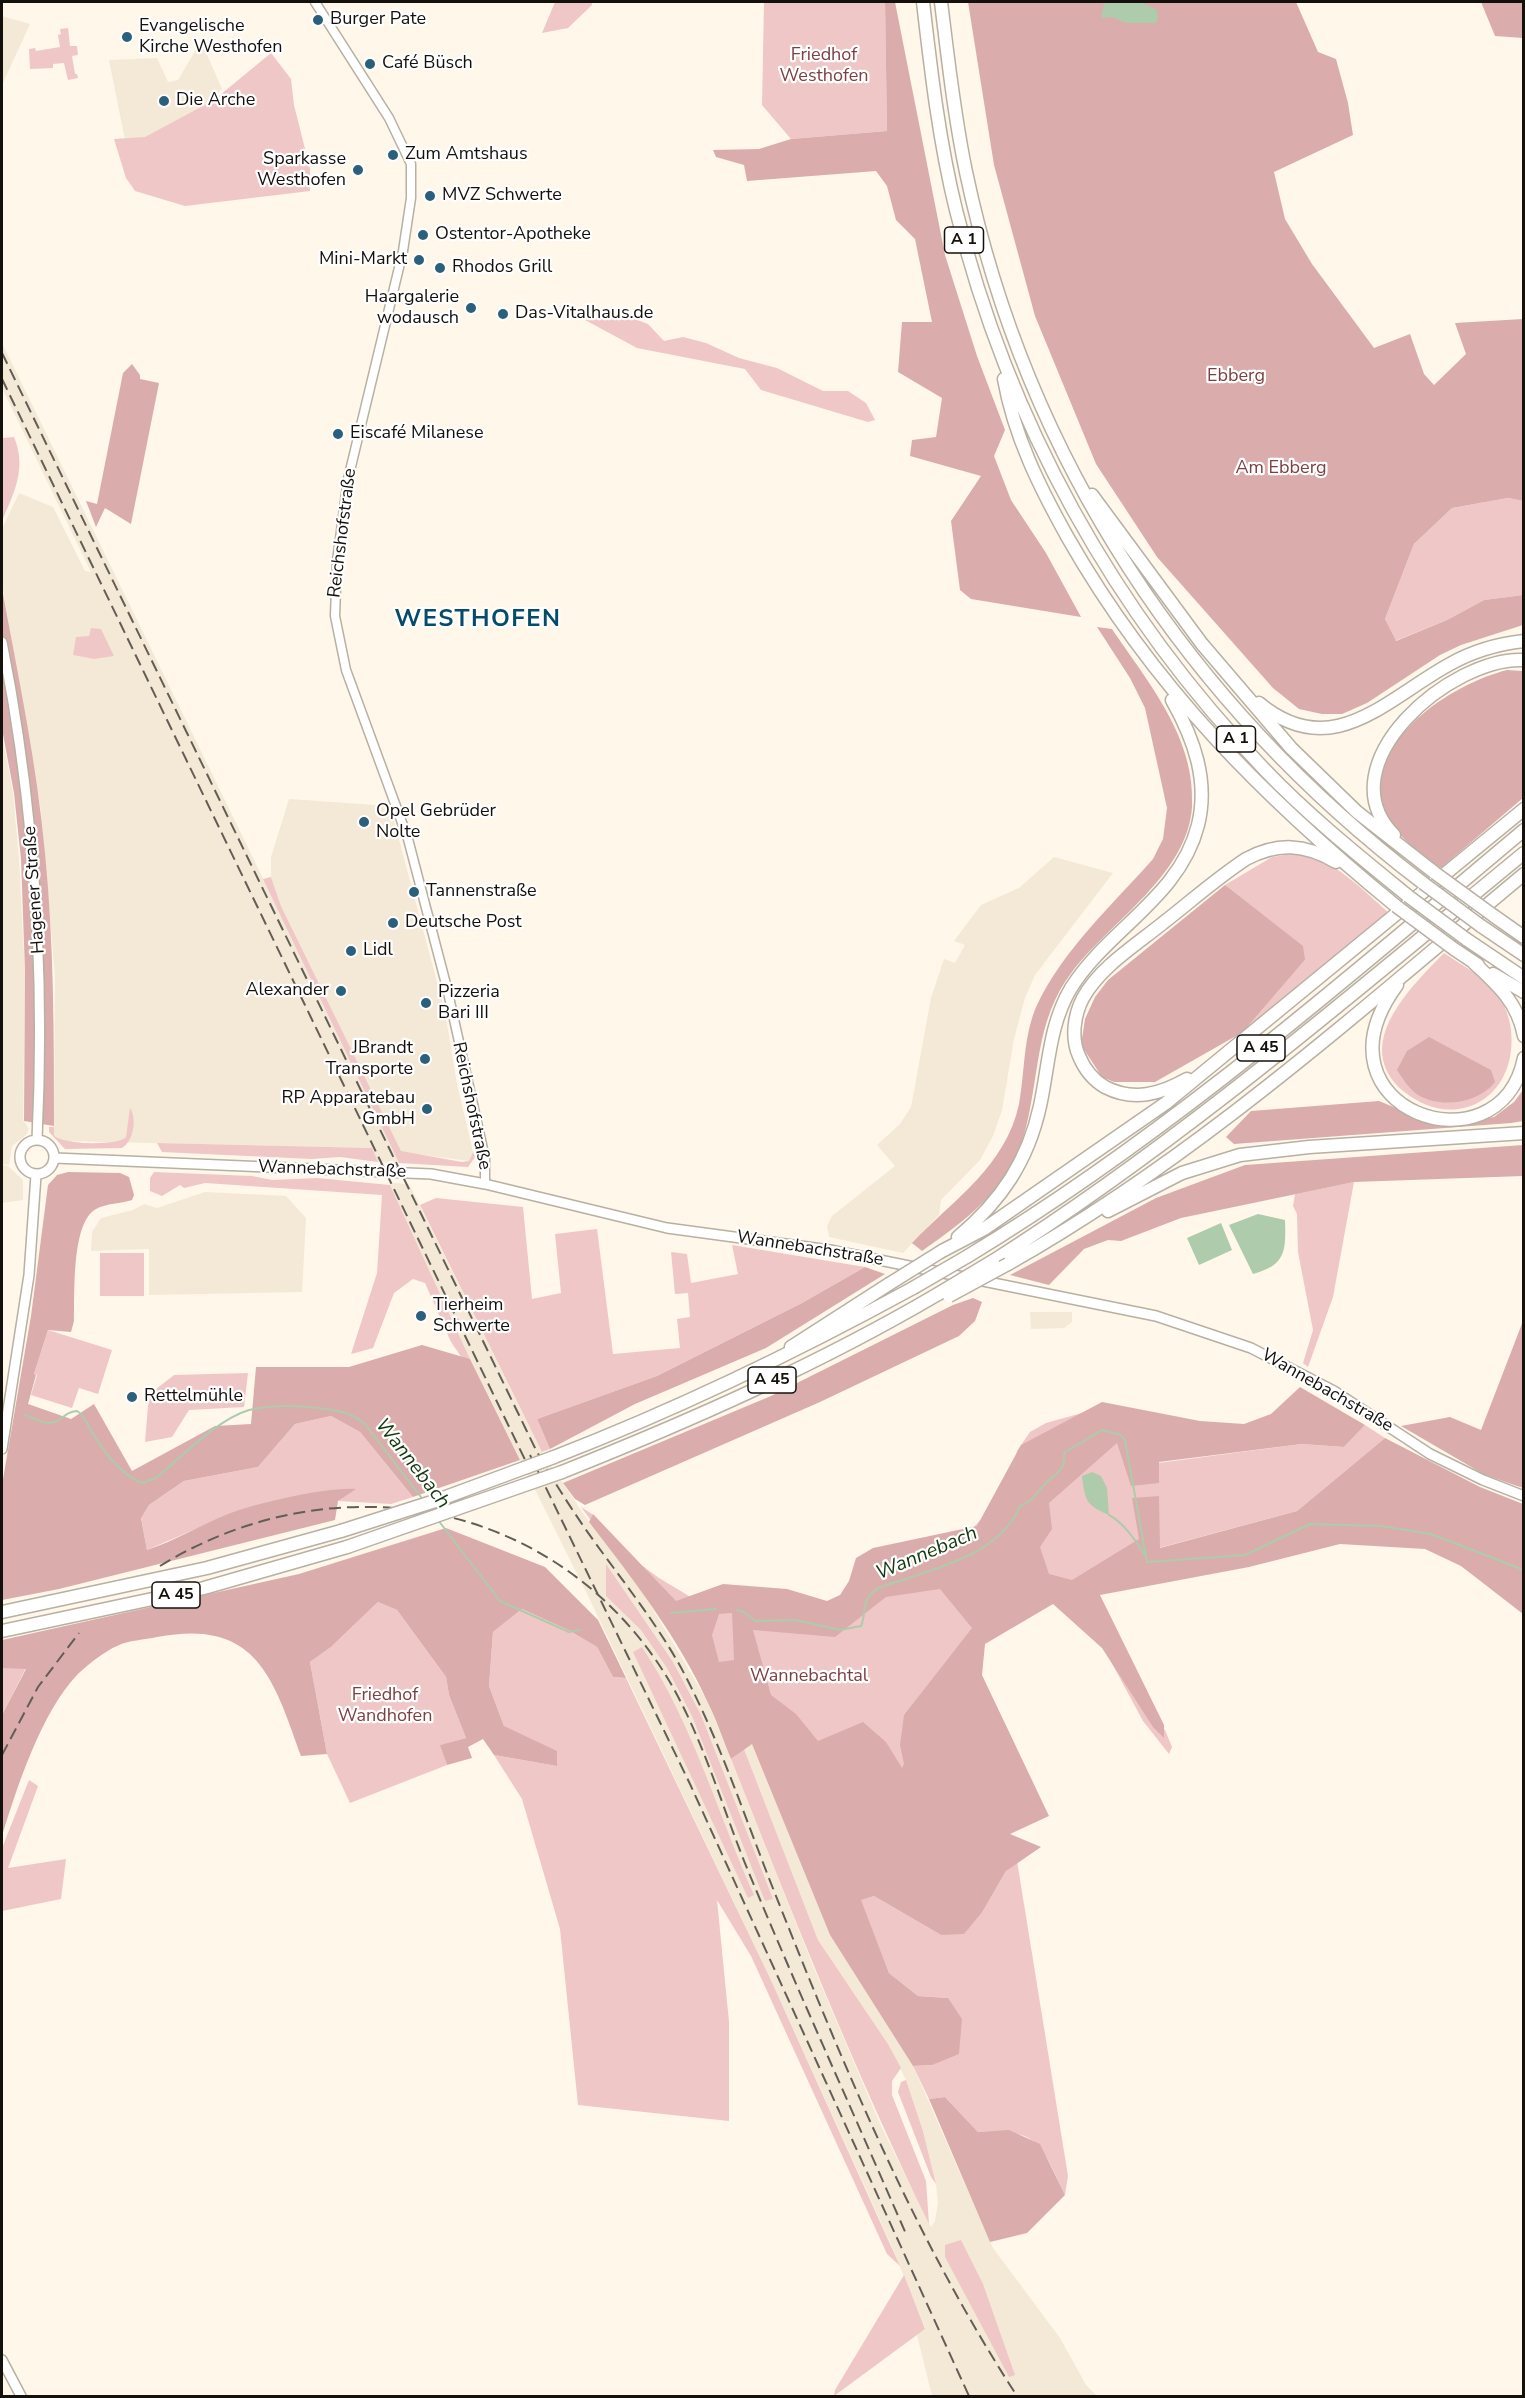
<!DOCTYPE html>
<html>
<head>
<meta charset="utf-8">
<style>
  body { margin:0 }
  #map { position:relative; width:1525px; height:2398px; overflow:hidden; background:#fef7ea; font-family:"Nunito Sans",sans-serif }
  canvas { display:block }
  .frame { position:absolute; inset:0; border:3px solid #14110d; pointer-events:none }
</style>
</head>
<body>
<div id="map">
<canvas width="1525" height="2398"></canvas>
<div class="frame"></div>
</div>
<script>
const ctx = document.querySelector('canvas').getContext('2d');
ctx.lineJoin = 'round';
function fillPath(path, color) {
  ctx.fillStyle = color;
  ctx.fill(path, 'evenodd');
}
function trace(path, color, width, dash) {
  ctx.strokeStyle = color;
  ctx.lineWidth = width;
  ctx.lineCap = dash ? 'butt' : 'round';
  ctx.setLineDash(dash || []);
  ctx.stroke(path);
}
function write(font, color, halo, rows, align = 'center') {
  ctx.font = font + ' "Nunito Sans",sans-serif';
  ctx.lineWidth = 4.5;
  ctx.setLineDash([]);
  ctx.textBaseline = 'middle';
  ctx.strokeStyle = halo;
  ctx.fillStyle = color;
  for (const [text, x, y, turn = 0] of rows) {
    ctx.save();
    ctx.translate(x, y);
    ctx.rotate((+turn || 0) * Math.PI / 180);
    ctx.textAlign = isNaN(turn) ? turn : align;
    if (halo) ctx.strokeText(text, 0, 0);
    ctx.fillText(text, 0, 0);
    ctx.restore();
  }
}
fillPath(new Path2D(`
  M2 16 30 24 2 85Z
  M201 41 222 89 201 112 147 140 126 145 109 60 157 58 168 82 178 80Z
  M2 343 314 983 399 1163 378 1162 371 1148 62 1141 54 1135 55 976 41 811 2 584V529L19 493 53 507 85 571 91 572 2 388Z
  M2 734 13 793 19 860 25 972 23 1120 29 1129 26 1135 12 1146 9 1165 2 1164Z
  M289 799 390 806 445 1012 457 1084 473 1152 469 1161 401 1152 368 1084 281 906 271 877V857Z
  M1054 857 1113 873 1035 975 1025 998 1014 1039 1002 1110 993 1136 980 1160 941 1200 939 1215 903 1253 829 1237 827 1226 832 1216 895 1166 877 1145 900 1124 911 1107 931 998 944 959 955 963 965 945 954 941 981 905 1019 888Z
  M2 1165 8 1166 23 1180V1200L2 1203Z
  M394 1183 409 1184 542 1452 589 1522 639 1586 708 1702 813 1966 881 2126 931 2227 935 2221 938 2203 936 2184 923 2131 906 2080 888 2044 818 1940 744 1749 752 1743 830 1935 913 2066 993 2248 1060 2338 1086 2385 1097 2396H932L917 2335 925 2328 890 2242 770 1978 591 1602 470 1359 390 1185Z
  M205 1192 286 1196 306 1218 302 1292 149 1295V1249L91 1251 92 1232 101 1218 133 1210 144 1204 157 1208Z
  M1030 1312H1072V1322L1064 1328 1031 1329Z`), '#f4e9d6');
fillPath(new Path2D(`
  M555 2H592V5L568 28 542 33Z
  M764 2H885L887 131 791 139 762 105Z
  M68 28 70 46H77L78 55 72 56 75 74H77L78 78 68 80 64 63 53 64V68L30 69 29 49 35 48 36 51 60 47 58 35 61 34 60 29Z
  M271 53 291 79 294 105 310 169V191L185 206 135 191 126 178 114 139 145 137 214 100Z
  M559 306 627 316 648 324 664 341 683 337 706 343 739 358 777 368 823 391H848L866 403 875 420 868 422 761 390 745 369 637 348Z
  M14 437C27 468 14 493 2 521V438Z
  M1508 498 1523 501V595L1484 600 1447 620 1395 641 1385 619 1414 544 1452 508Z
  M91 628 101 629 114 656 94 659 73 655 76 637 89 636Z
  M1298 853C1335 860 1362 889 1389 913L1243 1032 1305 960 1225 885 1272 857Z
  M271 877 281 906 401 1151 462 1162 469 1161 473 1152 475 1157 468 1167 399 1163 263 879Z
  M1444 953C1463 966 1484 976 1498 995 1525 1034 1512 1102 1458 1109 1438 1112 1418 1103 1403 1091 1350 1045 1411 987 1444 953Z
  M130 1108C137 1118 134 1141 122 1148L65 1149 49 1132V1127H54V1135C61 1145 119 1146 126 1137Z
  M157 1143 372 1148 378 1162 340 1157 312 1159 162 1152Z
  M154 1172 252 1176 272 1180 317 1178 390 1185 470 1359 462 1358 451 1342 425 1283 413 1279 394 1293 373 1348 351 1354 377 1273 382 1195 205 1183 184 1188 180 1185 162 1196 150 1191V1178Z
  M1354 1182 1333 1297 1308 1367 1303 1363 1313 1330 1298 1252 1297 1214 1293 1206 1295 1194Z
  M436 1198 523 1207 532 1299 561 1293 555 1234 597 1229 613 1354 680 1348 677 1319 690 1317 688 1293 675 1294 671 1252 687 1254 691 1283 738 1274 732 1245 865 1267 802 1303 657 1376 537 1419 550 1449 542 1452 420 1205Z
  M100 1253H144V1296H100Z
  M48 1330 112 1350 98 1394 79 1388 72 1408 31 1395 37 1375 34 1374Z
  M248 1373 244 1407 189 1410 172 1437 145 1442 148 1406 151 1393 174 1375Z
  M1107 1406 1158 1463 1302 1444 1344 1447 1365 1425 1385 1438 1297 1511 1159 1548V1496L1148 1559 1095 1591 1159 1725 1165 1730 1172 1747 1169 1754 1143 1721 1102 1645 1056 1601 985 1631 930 1781 794 1751 604 1538 581 1507 592 1514 608 1537 625 1553 659 1578 699 1602 825 1608 972 1529 1012 1486 1017 1451 1030 1432 1046 1423Z
  M331 1416 360 1432 413 1497 391 1504 338 1501 354 1489 230 1514 147 1550 141 1517 149 1505 184 1481 258 1467 295 1424Z
  M606 1564 673 1662 701 1715 773 1899 765 1901 692 1716 667 1668 641 1630 606 1596Z
  M378 1602 397 1610 446 1677 449 1695 466 1738 441 1745 447 1765 350 1803 327 1754 310 1662 331 1647Z
  M522 1609 570 1631 597 1647 613 1677 626 1678 770 1978 900 2266 887 2254 751 1956 717 1900 729 2022V2121L578 2105 560 1929 522 1799 494 1755 557 1766 504 1726 489 1686 493 1632Z
  M642 1647C693 1724 717 1812 754 1895L748 1898 633 1652Z
  M2 1668H26L2 1715Z
  M744 1749 818 1940 888 2044 901 2068 892 2081V2095L926 2181 929 2224C855 2072 793 1916 731 1759Z
  M29 1780 38 1786 8 1868 66 1859 61 1899 2 1911V1848Z
  M1017 1861 1068 2176 1065 2195C1041 2145 1040 2128 978 2132L945 2097 929 2099 913 2066 932 2065 948 1998 918 1996 889 1973 860 1900 874 1896 941 1935 983 1911 1006 1871Z
  M906 2080 923 2131 936 2184 931 2177 898 2092 901 2082Z
  M961 2240 983 2284 1015 2375 1009 2377 945 2257V2245Z
  M904 2275 925 2329 834 2396 835 2390Z`), '#f0c7c7');
fillPath(new Path2D(`
  M885 2H895L945 255 977 356 1005 430 994 456 1011 500 1046 553 1081 617 971 599 960 590 951 521 981 476 910 456 912 440 936 437 942 398 898 372 902 322H932L915 239 896 220 887 186 876 171 747 181 744 165 716 157 713 150 759 149 791 139 887 131Z
  M968 2H1296L1318 52 1336 59 1348 103 1353 135 1274 172 1285 219 1312 264 1374 348 1410 334 1424 374 1434 385 1466 354 1455 323 1523 319V501L1508 498 1452 508 1414 544 1385 619 1396 641 1447 620 1484 600 1523 595V625L1461 645 1440 655 1367 703 1342 714H1322L1299 709 1273 688 1157 557 1096 464 1035 316 994 165Z
  M1481 2H1523V38L1495 36Z
  M132 364 140 375V379L159 383 131 524 105 508 96 527 86 501 97 504 123 373Z
  M2 588C18 676 37 764 45 853 54 944 54 1035 54 1126L24 1121 25 971 21 859 14 793 2 729Z
  M1097 627 1112 629C1149 684 1196 738 1192 807 1188 874 1110 922 1072 972 1034 1021 1040 1079 1024 1135 1007 1191 967 1219 922 1251L912 1243C953 1200 1006 1166 1019 1104 1025 1072 1023 1036 1037 1005 1063 950 1113 904 1153 859L1163 839 1167 808 1145 708 1130 678Z
  M1507 670 1523 671V798L1441 868C1417 852 1384 828 1381 796 1374 734 1455 683 1507 670Z
  M1225 885 1303 946 1305 960 1243 1032 1155 1082H1114L1102 1077 1081 1045 1085 1019 1095 997 1108 980Z
  M1429 1037 1491 1070 1495 1082C1479 1103 1442 1109 1418 1095 1409 1089 1403 1079 1397 1070L1407 1051Z
  M1523 1090V1121L1511 1123 1234 1144 1226 1137 1251 1111 1379 1101 1432 1123 1455 1124 1494 1117 1514 1102Z
  M1523 1145V1176L1354 1182 1181 1218 1121 1241 1108 1240 1084 1249 1049 1285 1010 1275 1156 1198 1245 1165Z
  M68 1172 120 1173 129 1177 134 1195 132 1200C120 1204 107 1203 96 1209 71 1223 75 1294 74 1321L71 1332 48 1330 34 1374 36 1375 28 1404 71 1419 94 1404 132 1471 215 1426 251 1424 256 1367H349L422 1345 470 1359 520 1460 413 1497 360 1432 331 1416 295 1424 258 1467 184 1481 149 1505 141 1518 147 1550C174 1541 201 1525 228 1514 258 1503 324 1487 356 1489L338 1501 335 1520 59 1589 2 1600V1485L31 1316 48 1185 57 1175Z
  M865 1267 885 1274 766 1348 635 1404 550 1449 537 1419 657 1376 802 1303Z
  M973 1298 982 1302 975 1321 959 1336 820 1402 585 1505 575 1499 563 1483 771 1396 953 1305Z
  M1523 1321V1488L1485 1475 1401 1426 1450 1417 1481 1430Z
  M1300 1387 1365 1425 1344 1447 1302 1444 1159 1462V1483L1131 1486 1117 1443 1049 1503 1052 1529 1040 1547 1049 1574 1072 1580 1139 1539 1132 1498 1159 1496 1160 1548 1297 1511 1385 1438 1480 1487 1523 1504V1614L1461 1566 1425 1549 1340 1544 1249 1567 1100 1595 1164 1725V1738L1153 1727 1102 1648 1053 1604 985 1644 982 1675 1049 1816 1010 1834 1041 1847 1006 1871 983 1911 964 1934 941 1935 874 1896 861 1900 889 1973 918 1996 948 1998 962 2019 959 2054 932 2065 913 2066 830 1935 752 1744 731 1759C723 1740 717 1721 708 1703 678 1637 633 1579 589 1522L593 1514 676 1601 723 1584 787 1589 827 1601 840 1595 849 1581 856 1558 873 1548 977 1526 1021 1445 1102 1402 1200 1421 1244 1424 1271 1414ZM940 1589 972 1628 904 1715 900 1745 904 1764 902 1768 886 1742 863 1722 818 1741 796 1714 771 1695 753 1630 835 1637 886 1597ZM732 1613 734 1660 719 1662 712 1635 719 1614Z
  M446 1528 545 1567 598 1620 626 1678 613 1677 597 1647 570 1631 522 1609 493 1632 489 1686 504 1726 557 1751V1766L494 1755 483 1739 468 1747 472 1758 447 1765 440 1745 466 1738 449 1695 446 1677 397 1610 378 1602 331 1647 310 1662 327 1754 301 1756C273 1677 256 1618 157 1637 145 1640 128 1640 117 1646 105 1651 86 1666 77 1675 41 1713 17 1787 2 1836V1715L26 1669 2 1668V1640L299 1574Z
  M945 2097 978 2132 1009 2130 1040 2144 1065 2195 1027 2233 990 2242 929 2099Z`), '#daadac');
fillPath(new Path2D(`
  M1102 2H1140L1156 9 1158 16 1156 23H1126L1112 17 1101 18 1104 4Z
  M1258 1214 1285 1220C1286 1251 1286 1265 1253 1274L1229 1225Z
  M1221 1223 1232 1250 1199 1265 1187 1238Z
  M1092 1472 1101 1476 1107 1488 1109 1515C1086 1505 1085 1501 1082 1476Z`), '#aecbab');
trace(new Path2D(`
  M25 1415C35 1419 48 1427 59 1420 66 1415 68 1412 77 1411 84 1415 84 1419 88 1425 100 1447 120 1475 142 1483L156 1478C181 1457 218 1419 249 1410 269 1405 297 1405 318 1408 335 1410 352 1412 365 1424L424 1501
  M1109 1515C1123 1522 1138 1543 1146 1557
  M438 1520 500 1601 569 1632 580 1630
  M737 1610 744 1612 755 1621 795 1620 840 1630 861 1626C866 1615 862 1604 870 1595 878 1585 891 1584 903 1580 946 1565 1002 1551 1020 1506 1037 1499 1037 1490 1049 1480 1059 1472 1065 1469 1064 1453L1102 1430 1121 1435 1125 1440 1147 1562 1245 1555 1310 1524 1381 1526 1431 1534 1524 1570
  M671 1613 716 1609`), '#aecbab', 2);
const tertiary = new Path2D(`
  M315 2 389 118 411 164V198L403 251 348 479 337 561 335 616 346 670 408 839 447 988 485 1158V1184`);
const secondary = new Path2D(`
  M2 642C35 807 45 972 37 1140
  M20 1157a17 17 0 1 1 34 0a17 17 0 1 1-34 0Z
  M55 1158 431 1174 485 1184 667 1228 830 1250 1156 1316 1251 1348 1334 1391 1430 1454 1483 1480 1524 1496
  M2 1449 29 1275 36 1175
  M2 2360 21 2396`);
const motorway = new Path2D(`
  M923 2C931 71 939 141 956 210 1008 421 1114 613 1265 770 1309 816 1359 856 1408 896
  M941 2C948 58 954 115 966 172 1027 461 1189 705 1423 883
  M1004 379C1014 436 1040 488 1068 538 1153 687 1264 798 1396 906
  M1092 495 1202 644 1291 748 1357 812 1435 873
  M1259 703C1332 764 1386 699 1450 664 1473 651 1497 644 1524 641
  M1394 835C1324 764 1452 656 1524 660
  M1494 916 1524 937
  M1481 926 1524 955
  M1466 939 1524 978
  M1454 949 1478 965
  M1474 963C1498 985 1518 1003 1524 1036
  M1493 974 1524 992
  M1397 985C1305 1110 1500 1176 1524 1058
  M1187 1079C1160 1094 1134 1102 1105 1087 1093 1080 1084 1068 1079 1056 1071 1038 1074 1015 1083 998 1100 967 1136 945 1163 923 1190 902 1217 878 1246 859 1278 842 1305 844 1336 862
  M1108 1211 1182 1173 1240 1155 1309 1147 1524 1133
  M958 1237C1001 1201 1028 1161 1040 1106 1049 1065 1049 1025 1071 988 1108 929 1180 897 1198 825 1209 781 1194 739 1172 700
  M942 1251 984 1229 1166 1103 1524 809
  M968 1256C1168 1135 1345 980 1524 830
  M993 1261C1182 1141 1351 995 1524 853
  M1008 1264C1196 1158 1359 1011 1524 874
  M791 1347 889 1284
  M554 1457C678 1409 796 1352 913 1288
  M562 1472C690 1421 819 1364 938 1294
  M2 1612 207 1568 341 1531
  M2 1631 204 1588 347 1547`);
trace(tertiary, '#b7b0a3', 11);
trace(secondary, '#b7b0a3', 12);
trace(motorway, '#b7b0a3', 15);
trace(tertiary, '#fff', 8);
trace(secondary, '#fff', 9);
trace(motorway, '#fff', 12);
trace(new Path2D(`
  M2 353 536 1450C551 1477 567 1502 584 1527 621 1580 663 1629 691 1687 724 1753 747 1823 774 1891 843 2065 915 2239 1017 2396
  M2 379 529 1468
  M530 1455 690 1784 969 2396
  M160 1566C326 1464 537 1494 653 1656 699 1720 719 1801 749 1873 799 1994 854 2114 906 2234
  M2 1755 38 1687 79 1633`), '#625e57', 2, [12, 6]);
const motorwayBridge = new Path2D(`
  M1435 873 1494 916
  M1423 883 1481 926
  M1408 896 1466 939
  M1396 906 1454 949
  M889 1284 942 1251
  M913 1288 968 1256
  M938 1294 993 1261
  M949 1296 1008 1264
  M341 1531 435 1501 554 1457
  M347 1547 562 1472`);
trace(motorwayBridge, '#b7b0a3', 15, []);
trace(motorwayBridge, '#fff', 12);
for (const [x, y, r, color] of [
  [318,20,6,"#2a607b"],
  [127,37,6,"#2a607b"],
  [370,64,6,"#2a607b"],
  [164,101,6,"#2a607b"],
  [393,155,6,"#2a607b"],
  [358,170,6,"#2a607b"],
  [430,196,6,"#2a607b"],
  [423,235,6,"#2a607b"],
  [419,260,6,"#2a607b"],
  [440,268,6,"#2a607b"],
  [471,308,6,"#2a607b"],
  [503,314,6,"#2a607b"],
  [338,434,6,"#2a607b"],
  [364,822,6,"#2a607b"],
  [414,892,6,"#2a607b"],
  [393,923,6,"#2a607b"],
  [351,951,6,"#2a607b"],
  [341,991,6,"#2a607b"],
  [426,1003,6,"#2a607b"],
  [425,1059,6,"#2a607b"],
  [427,1109,6,"#2a607b"],
  [421,1316,6,"#2a607b"],
  [132,1397,6,"#2a607b"]
]) {
  const dot = new Path2D();
  dot.arc(x, y, r, 0, 2 * Math.PI);
  ctx.fillStyle = color;
  ctx.fill(dot);
  trace(dot, '#fff', 2);
}
for (const [x, y, w] of [
  [964,240,39],
  [1236,739,39],
  [1261,1048,48],
  [772,1380,48],
  [176,1595,48]
]) {
  const box = new Path2D();
  box.roundRect(x - w / 2, y - 13, w, 26, 4.5);
  ctx.fillStyle = '#fff';
  ctx.fill(box);
  trace(box, '#14110d', 1.5);
}
write('bold 16px', '#14110d', null, [
  ["A 1",964,240],
  ["A 1",1236,739],
  ["A 45",1261,1048],
  ["A 45",772,1380],
  ["A 45",176,1595]
]);
write('18px', '#14110d', '#fff', [
  ["Burger Pate",330,20],
  ["Evangelische",139,27],
  ["Kirche Westhofen",139,48],
  ["Café Büsch",382,64],
  ["Die Arche",176,101],
  ["Zum Amtshaus",405,155],
  ["Sparkasse",346,160,"right"],
  ["Westhofen",346,181,"right"],
  ["MVZ Schwerte",442,196],
  ["Ostentor-Apotheke",435,235],
  ["Mini-Markt",407,260,"right"],
  ["Rhodos Grill",452,268],
  ["Haargalerie",459,298,"right"],
  ["wodausch",459,319,"right"],
  ["Das-Vitalhaus.de",515,314],
  ["Eiscafé Milanese",350,434],
  ["Opel Gebrüder",376,812],
  ["Nolte",376,833],
  ["Tannenstraße",426,892],
  ["Deutsche Post",405,923],
  ["Lidl",363,951],
  ["Alexander",329,991,"right"],
  ["Pizzeria",438,993],
  ["Bari III",438,1014],
  ["JBrandt",413,1049,"right"],
  ["Transporte",413,1070,"right"],
  ["RP Apparatebau",415,1099,"right"],
  ["GmbH",415,1120,"right"],
  ["Tierheim",433,1306],
  ["Schwerte",433,1327],
  ["Rettelmühle",144,1397]
], 'left');
write('18px', '#7d4042', '#fff', [
  ["Friedhof",824,56],
  ["Westhofen",824,77],
  ["Ebberg",1236,377],
  ["Am Ebberg",1281,469],
  ["Wannebachtal",809,1677],
  ["Friedhof",385,1696],
  ["Wandhofen",385,1717]
]);
write('18px', '#14110d', '#fff', [
  ["Reichshofstraße",343,533,-83],
  ["Hagener Straße",35,890,-94],
  ["Reichshofstraße",471,1106,78],
  ["Wannebachstraße",332,1170,2],
  ["Wannebachstraße",810,1249,9],
  ["Wannebachstraße",1327,1391,30]
]);
write('italic 20px', '#123a0e', '#fff', [
  ["Wannebach",412,1464,52],
  ["Wannebach",927,1554,-23]
]);
ctx.letterSpacing = '1.5px';
write('bold 24px', '#054c6a', '#fff', [
  ["WESTHOFEN",478,620]
]);
ctx.letterSpacing = '0px';
</script>
</body>
</html>
